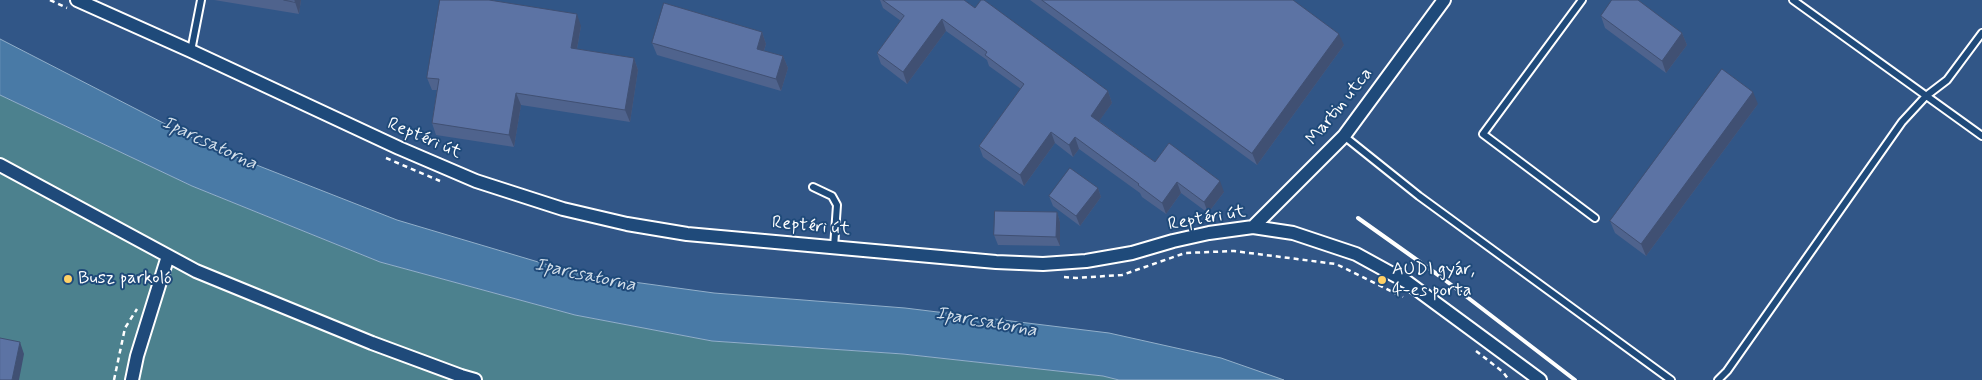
<!DOCTYPE html>
<html>
<head>
<meta charset="utf-8">
<style>
  body { margin:0 }
  canvas { display:block; background:#1f4a7a }
</style>
</head>
<body>
<canvas width="1982" height="380"></canvas>
<script>
const ctx = document.querySelector('canvas').getContext('2d');
ctx.lineJoin = 'round';
function fillPath(path, color) {
  ctx.fillStyle = color;
  ctx.fill(path, 'evenodd');
}
function trace(path, color, width, dash) {
  ctx.strokeStyle = color;
  ctx.lineWidth = width;
  ctx.lineCap = dash ? 'butt' : 'round';
  ctx.setLineDash(dash || []);
  ctx.stroke(path);
}
function write(font, color, halo, rows, align = 'center') {
  ctx.font = font + ' Mynerve,sans-serif';
  ctx.lineWidth = 4;
  ctx.setLineDash([]);
  ctx.textBaseline = 'middle';
  ctx.strokeStyle = halo;
  ctx.fillStyle = color;
  for (const [text, x, y, turn = 0] of rows) {
    ctx.save();
    ctx.translate(x, y);
    ctx.rotate((+turn || 0) * Math.PI / 180);
    ctx.textAlign = isNaN(turn) ? turn : align;
    if (halo) ctx.strokeText(text, 0, 0);
    ctx.fillText(text, 0, 0);
    ctx.restore();
  }
}
fillPath(new Path2D(`
  M0 0H1982V380H1284L1220 358 1109 333 905 308 714 293 582 275 397 220 208 146 0 39Z`), '#315687');
fillPath(new Path2D(`
  M0 95 192 186 380 262 575 315 712 341 903 354 1103 376 1119 380H0Z`), '#4c818e');
const water = new Path2D(`
  M0 39 208 146 397 220 582 275 714 293 905 308 1109 333 1221 358 1284 380H1119L1103 376 903 354 712 341 575 315 380 262 192 186 0 95Z`);
fillPath(water, '#497aa6');
trace(water, '#92afca', 1);
const service = new Path2D(`
  M1582 0 1483 134 1595 218
  M1793 0 1982 136
  M191 51 201 0
  M1344 136 1419 196 1671 380
  M813 187 832 196 837 205 834 247
  M1718 380 1727 371 1902 122 1926 96 1947 80 1982 33`);
const minor = new Path2D(`
  M77 0 191 51 399 148 476 181 563 209 627 224 687 234 996 262 1043 264 1086 261 1132 253 1173 241 1209 233 1253 227 1293 233 1356 254 1407 282 1540 380
  M0 165 196 271 372 343 461 376 475 380
  M1253 227 1344 136 1444 0
  M132 380 137 356 168 256`);
trace(service, '#fff', 10);
trace(minor, '#fff', 16);
trace(new Path2D(`
  M50 0 67 8
  M386 158 440 181
  M1064 277 1076 278 1122 275 1185 253 1234 251 1336 264 1403 297
  M1476 351 1503 372 1509 380
  M114 380 125 328 137 309`), '#fff', 2.5, [5, 4]);
trace(service, '#1f4a7a', 6);
trace(minor, '#1f4a7a', 12);
trace(new Path2D(`
  M1358 218 1441 277 1575 380`), '#fff', 4);
fillPath(new Path2D(`
  M214 0H301L299 14Z
  M880 0H964L975 8 1108 91 1112 103 1099 121 1155 162 1224 192 1208 213 1181 193 1166 214 1142 197 1140 193 1079 149 1073 157 1055 143 1024 186 983 157 979 146 1021 89 989 66 987 60 946 31 907 84 881 64 877 53 901 21 883 8Z
  M1030 0H1293L1344 45 1257 165Z
  M1601 16 1682 33 1687 45 1666 73 1605 28Z
  M581 26 577 49 634 58 638 70 630 122 521 105 514 147 436 135 432 123 437 90H432L427 78Z
  M762 32 766 44 764 51 783 56 788 68 781 91 657 55 652 43Z
  M1758 104 1646 256 1615 233 1610 221Z
  M1098 188 1101 197 1080 226 1053 206 1049 196Z
  M1057 212 1060 222V246L998 245 994 235Z`), '#4f638d');
fillPath(new Path2D(`
  M295 0H301L299 14 295 2Z
  M577 14 581 26 575 60 571 48Z
  M942 19 946 31 907 84 903 72Z
  M762 32 766 44 761 60 757 49Z
  M1682 33 1687 45 1666 73 1662 61Z
  M1339 34 1344 45 1257 165 1252 153Z
  M783 56 788 68 781 91 776 79Z
  M634 58 638 70 630 122 625 110Z
  M1108 91 1112 103 1095 127 1091 116Z
  M1753 92 1758 104 1646 256 1641 244Z
  M516 93 521 105 514 147 509 135Z
  M1051 132 1055 143 1024 186 1020 175Z
  M1075 137 1079 149 1073 157 1069 145Z
  M1220 181 1224 192 1208 213 1204 202Z
  M1177 182 1181 193 1166 214 1162 203Z
  M1098 188 1101 197 1080 226 1076 216Z
  M1057 212 1060 222V246L1056 237Z
  M20 342 24 354 19 380H12Z`), '#405073');
const building = new Path2D(`
  M284 0H295V2Z
  M440 0H489L577 14 571 48 634 58 625 110 516 93 509 135 432 123 439 79 427 78Z
  M883 0H964L975 8 981 0H984L1108 91 1091 116 1155 162 1169 143 1220 181 1204 202 1177 182 1162 203 1138 185 1139 184 1075 137 1069 145 1051 132 1020 175 979 146 1024 84 985 55 987 52 942 19 903 72 877 53 904 16Z
  M1042 0H1293L1339 34 1252 153Z
  M1612 0H1638L1682 33 1662 61 1601 16Z
  M664 3 762 32 757 49 783 56 776 79 652 43Z
  M1722 69 1753 92 1641 244 1610 221Z
  M1070 168 1098 188 1076 216 1049 196Z
  M995 211 1057 212 1056 237 994 235Z
  M0 338 20 342 12 380H0Z`);
fillPath(building, '#5c73a4');
trace(building, '#405073', 1);
for (const [x, y, r, color] of [
  [68,279,5,"#ffd166"],
  [1382,280,5,"#ffd166"]
]) {
  const dot = new Path2D();
  dot.arc(x, y, r, 0, 2 * Math.PI);
  ctx.fillStyle = color;
  ctx.fill(dot);
  trace(dot, '#1f4a7a', 2);
}
write('18px', '#fff', '#1f4a7a', [
  ["Martin utca",1340,107,-51],
  ["Reptéri út",424,139,23],
  ["Reptéri út",1207,219,-10],
  ["Reptéri út",811,227,5]
]);
write('18px', '#fff', '#1f4a7a', [
  ["AUDI gyár,",1392,270],
  ["4-es porta",1392,291],
  ["Busz parkoló",78,279]
], 'left');
write('italic 19px', '#d2dee9', '#1f4a7a', [
  ["Iparcsatorna",209,144,25],
  ["Iparcsatorna",585,276,12],
  ["Iparcsatorna",986,323,10]
]);
</script>
</body>
</html>
